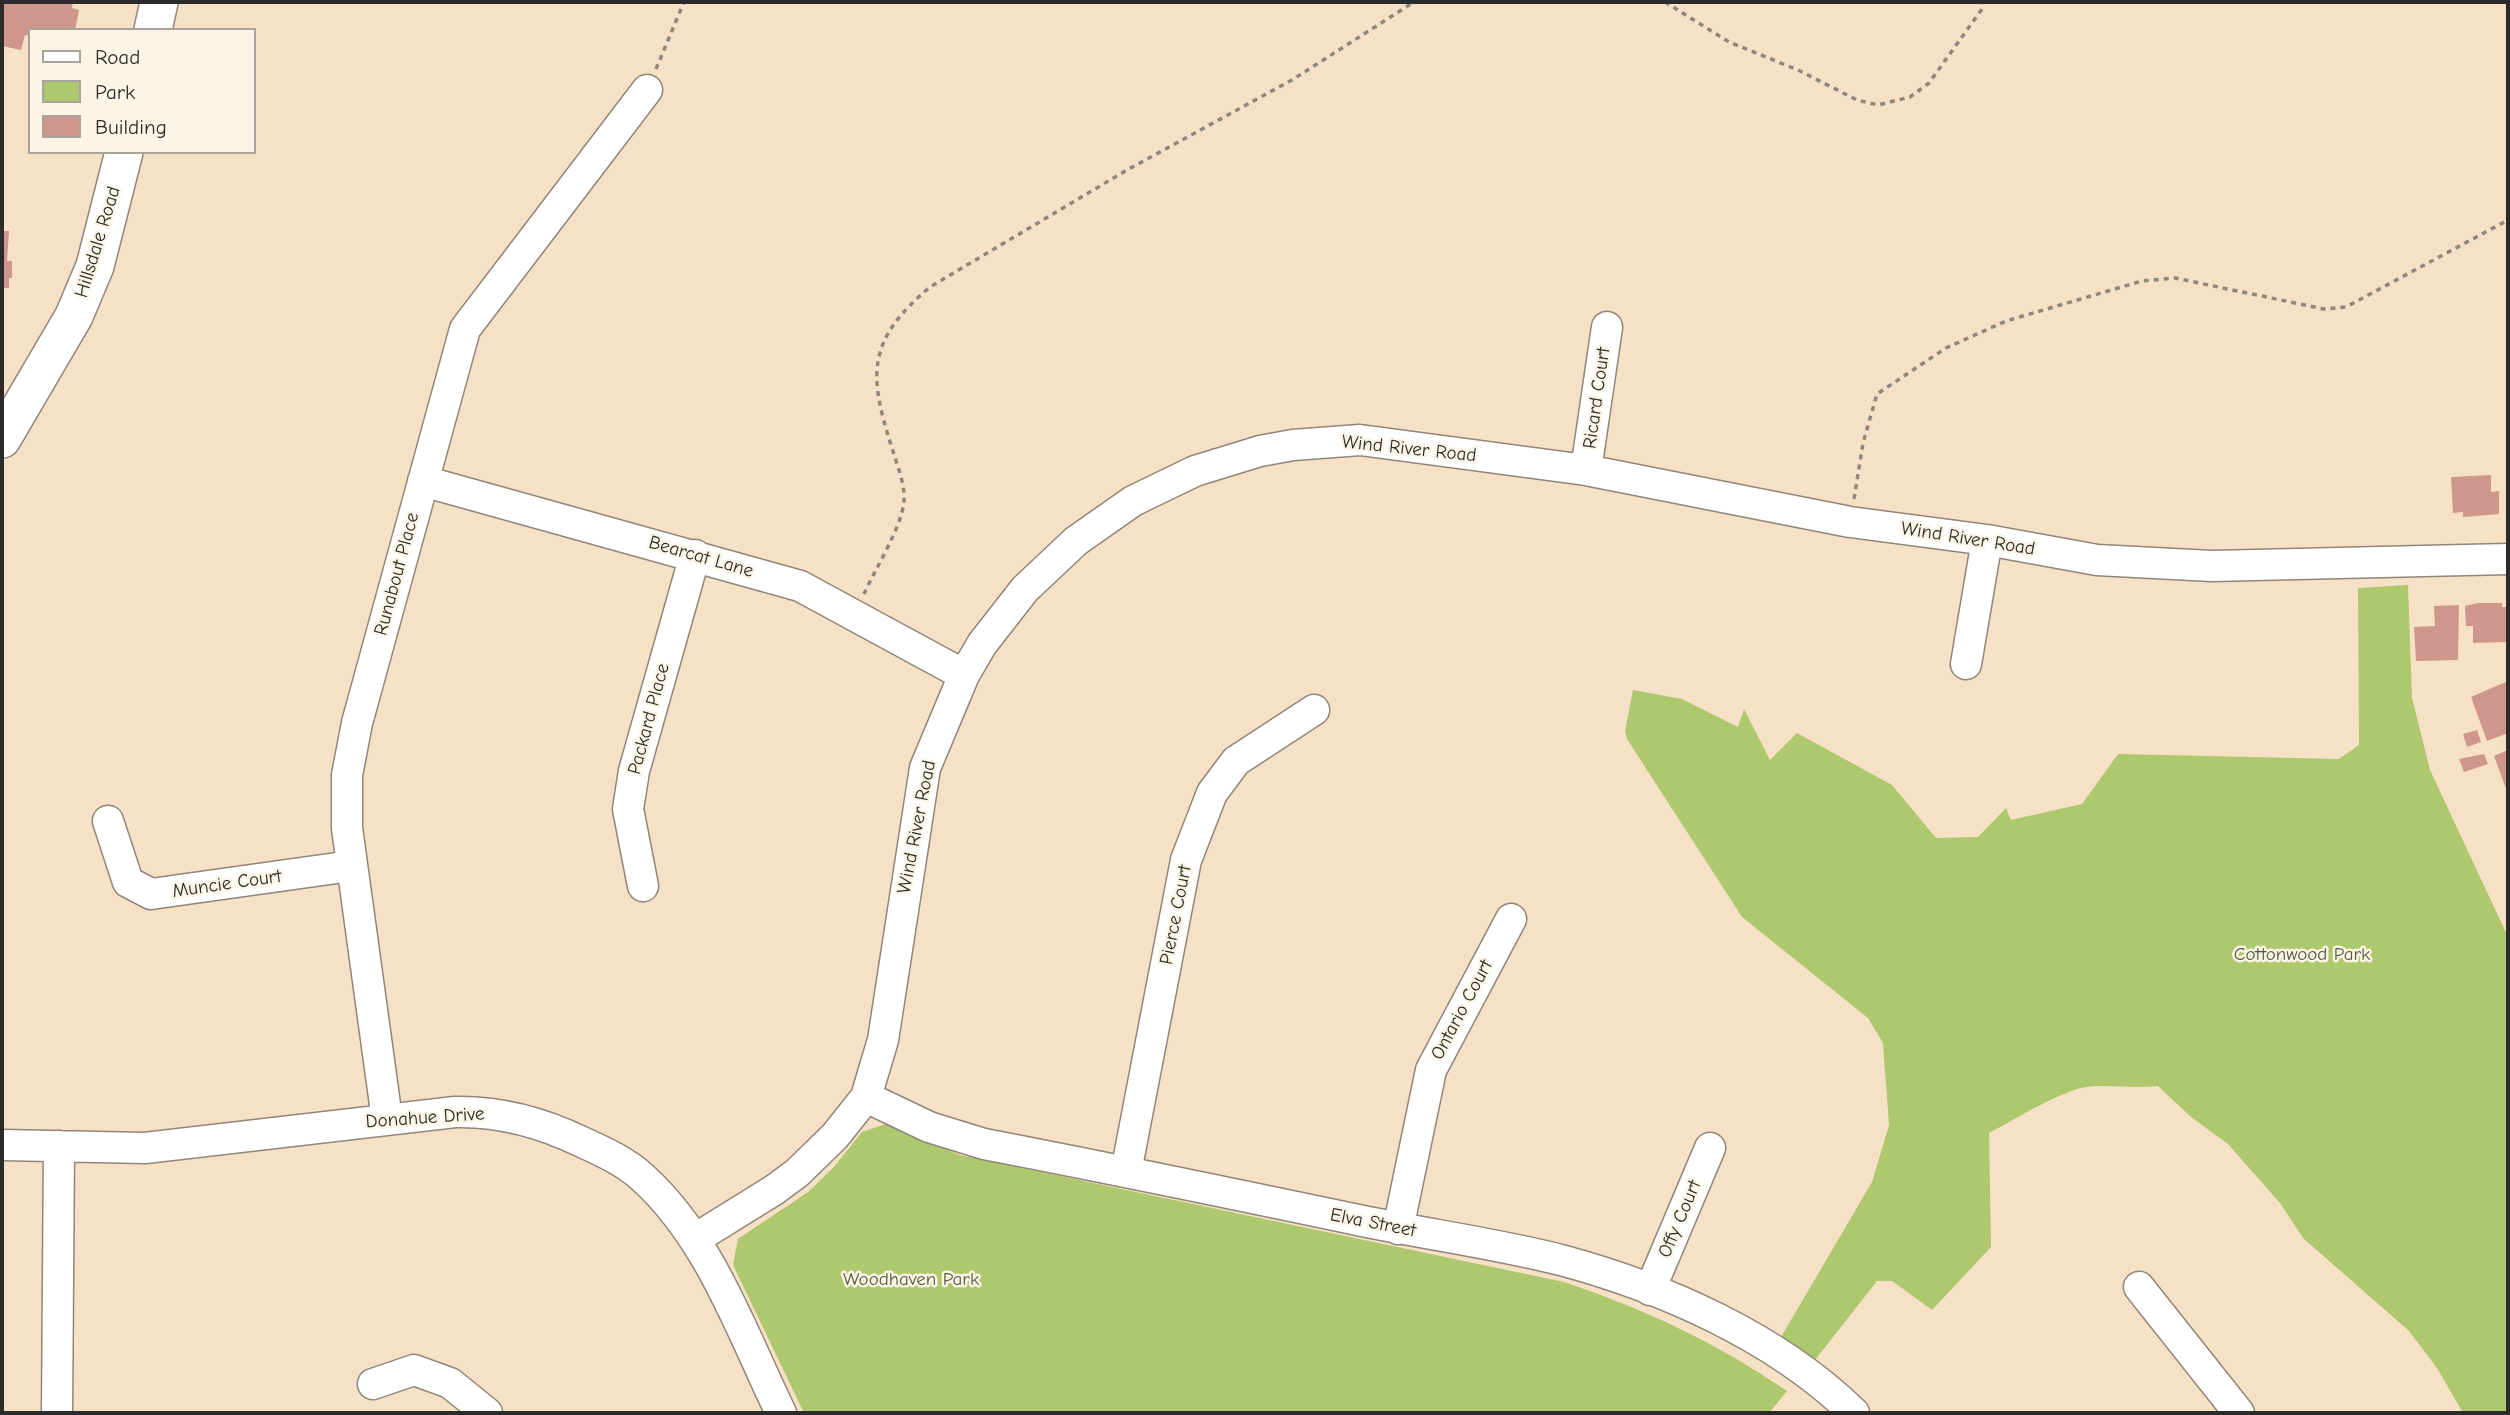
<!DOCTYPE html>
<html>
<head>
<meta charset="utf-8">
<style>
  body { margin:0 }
  #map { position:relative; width:2510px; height:1415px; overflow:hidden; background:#f6e1c7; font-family:"Comic Neue",sans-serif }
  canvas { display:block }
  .frame { position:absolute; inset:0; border:4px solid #2b2b2b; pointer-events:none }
  .legend { position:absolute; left:28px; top:28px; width:228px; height:126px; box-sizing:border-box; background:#fcf5e5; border:2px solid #a8a49b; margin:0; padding:9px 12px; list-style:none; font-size:21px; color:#2b2b2b }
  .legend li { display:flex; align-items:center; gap:14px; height:35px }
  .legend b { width:35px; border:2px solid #a8a49b }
</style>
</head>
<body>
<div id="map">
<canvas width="2510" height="1415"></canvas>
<div class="frame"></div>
<ul class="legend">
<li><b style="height:9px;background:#fff"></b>Road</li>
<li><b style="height:19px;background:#aec86d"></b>Park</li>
<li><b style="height:19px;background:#cf968c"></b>Building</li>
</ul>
</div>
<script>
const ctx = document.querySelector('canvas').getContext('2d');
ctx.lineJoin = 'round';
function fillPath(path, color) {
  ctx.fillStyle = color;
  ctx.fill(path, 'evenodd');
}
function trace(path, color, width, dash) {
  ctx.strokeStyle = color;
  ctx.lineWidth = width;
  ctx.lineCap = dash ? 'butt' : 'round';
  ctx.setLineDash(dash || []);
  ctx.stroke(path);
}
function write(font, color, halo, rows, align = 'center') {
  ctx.font = font + ' "Comic Neue",sans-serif';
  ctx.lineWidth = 5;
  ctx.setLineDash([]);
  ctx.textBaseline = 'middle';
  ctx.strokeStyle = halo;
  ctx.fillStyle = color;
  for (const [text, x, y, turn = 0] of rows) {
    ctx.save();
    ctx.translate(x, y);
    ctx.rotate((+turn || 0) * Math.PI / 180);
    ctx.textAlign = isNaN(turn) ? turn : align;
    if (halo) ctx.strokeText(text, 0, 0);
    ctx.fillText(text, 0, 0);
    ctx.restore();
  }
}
fillPath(new Path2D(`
  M2408 585 2412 698 2430 770 2508 937V1413H2463L2437 1368 2409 1331 2303 1238 2280 1203 2228 1144 2191 1117 2158 1086C2134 1089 2108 1084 2087 1087 2062 1090 2014 1120 1989 1133L1991 1247 1932 1310 1892 1281H1877L1815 1360 1781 1337 1872 1182 1889 1125 1883 1043 1868 1018 1742 917 1627 739 1625 731 1633 690 1682 699 1738 727 1744 709 1770 760 1797 733 1892 785 1936 838 1978 837 2006 808 2011 820 2082 804 2118 754 2339 759 2359 745 2358 588Z
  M886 1124 960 1155 1564 1282C1645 1309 1717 1343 1787 1391L1769 1413H804L733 1265 738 1239 808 1192 833 1168 862 1132Z`), '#aec86d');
fillPath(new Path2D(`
  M2 2H73L72 8 79 10 75 30H30V36L25 35 21 50 2 46Z
  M2 231H9L7 261H12V278H9V288H2Z
  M2491 475V492L2499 491V514L2463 517V512L2453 513 2451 477Z
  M2478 603H2502V607H2508V642L2473 643V626H2466L2465 606Z
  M2459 605 2458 660 2416 661 2414 627 2435 626 2434 606Z
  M2508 681V733L2487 741 2471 697Z
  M2477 730 2481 742 2467 747 2463 734Z
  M2508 750V794L2494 756Z
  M2484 754 2488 764 2464 772 2459 759Z`), '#cf968c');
const minor = new Path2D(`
  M1586 470 1607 327
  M423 481 800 586 964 675
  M1966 664 1987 540
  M108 821 128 882 151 894 351 866
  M643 886 628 809 634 771 695 555
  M866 1097 929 1127 984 1144C1109 1168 1234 1194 1358 1220 1425 1234 1494 1243 1561 1260 1665 1288 1776 1337 1854 1413
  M387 1119 347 828V775L357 723 465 329 647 90
  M2 1145 145 1148 455 1112C501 1111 541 1122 582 1142 602 1151 626 1162 642 1177 710 1238 742 1333 781 1413
  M1126 1172 1186 860 1212 793 1236 761 1314 710
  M1398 1229 1431 1070 1511 919
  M695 1239 774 1190 797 1173 835 1136 866 1097 883 1040 925 768 964 675 982 644 1025 589 1076 541 1133 501 1195 471 1260 451 1293 445 1360 440 1586 470 1850 522 1987 540 2097 560 2212 566 2508 559
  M2139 1287 2239 1413
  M1650 1290 1710 1148
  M373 1384 414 1370 450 1383 487 1413
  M57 1413 59 1146`);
const major = new Path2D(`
  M153 30 159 2
  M2 439 74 316 95 266 124 152`);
trace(minor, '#908679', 33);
trace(major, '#908679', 40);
trace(new Path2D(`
  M1665 2 1729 42 1798 70 1857 100 1878 105 1910 97 1929 83 1982 9V2
  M656 69 684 2
  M1854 499 1863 443 1877 394 1946 348 2006 321 2142 281 2175 278 2324 309 2346 307 2508 220
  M864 594C875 569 902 527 904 501 905 483 897 465 892 448 868 374 867 340 930 287L1127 170 1292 80 1414 2`), '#908679', 3.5, [5, 5]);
trace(minor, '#fff', 30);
trace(major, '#fff', 37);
write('19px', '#2b2b2b', '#fcf5e5', [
  ["Hillsdale Road",98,242,-73],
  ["Ricard Court",1597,398,-82],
  ["Wind River Road",1409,449,6],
  ["Wind River Road",1968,539,9],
  ["Bearcat Lane",701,557,16],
  ["Runabout Place",397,574,-75],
  ["Packard Place",649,719,-75],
  ["Wind River Road",917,827,-79],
  ["Muncie Court",227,884,-8],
  ["Pierce Court",1176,915,-79],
  ["Ontario Court",1462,1010,-62],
  ["Donahue Drive",425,1118,-4],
  ["Offy Court",1680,1219,-67],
  ["Elva Street",1373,1223,11]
]);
write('19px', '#525a3f', '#fcf5e5', [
  ["Cottonwood Park",2302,955],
  ["Woodhaven Park",911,1280]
]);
</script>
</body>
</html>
